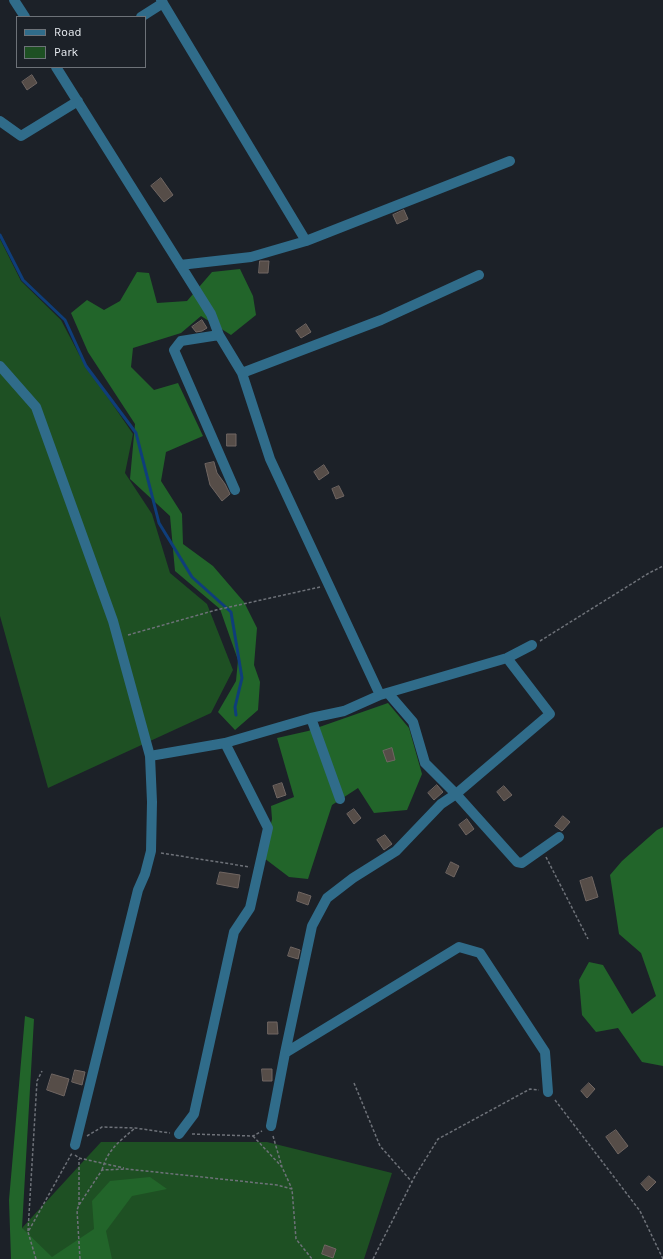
<!DOCTYPE html>
<html>
<head>
<meta charset="utf-8">
<style>
  body { margin:0 }
  #map { position:relative; width:663px; height:1259px; overflow:hidden; background:#1c2128; font-family:Karla,sans-serif }
  canvas { display:block }
  .legend { position:absolute; left:16px; top:16px; width:130px; height:52px; box-sizing:border-box; background:#1c2128; border:1px solid #6d7278; margin:0; padding:5px 7px; list-style:none; font-size:12px; color:#e7ebf0 }
  .legend li { display:flex; align-items:center; gap:8px; height:20px }
  .legend b { width:20px; border:1px solid #6d7278 }
</style>
</head>
<body>
<div id="map">
<canvas width="663" height="1259"></canvas>
<ul class="legend">
<li><b style="height:5px;background:#306c8a"></b>Road</li>
<li><b style="height:11px;background:#1e5023"></b>Park</li>
</ul>
</div>
<script>
const ctx = document.querySelector('canvas').getContext('2d');
ctx.lineJoin = 'round';
function fillPath(path, color) {
  ctx.fillStyle = color;
  ctx.fill(path, 'evenodd');
}
function trace(path, color, width, dash) {
  ctx.strokeStyle = color;
  ctx.lineWidth = width;
  ctx.lineCap = dash ? 'butt' : 'round';
  ctx.setLineDash(dash || []);
  ctx.stroke(path);
}
fillPath(new Path2D(`
  M0 239 21 281 61 320 81 358 133 434 125 473 152 514 170 573 207 604 233 670 211 713 48 788 0 616Z
  M101 1142H267L392 1173 364 1259H31L22 1228Z`), '#1e5023');
fillPath(new Path2D(`
  M240 269 253 296 256 315 231 335 201 316 181 333 133 348 131 367 154 390 178 383 203 436 166 452 161 481 182 514 183 544 213 566 244 602 257 628 254 665 260 682 258 710 235 730 218 712 236 681 238 660 220 609 175 571 170 516 130 479 135 424 88 352 71 313 87 300 104 310 120 301 137 272 149 273 157 303 187 301 212 272Z
  M388 703 409 728 422 774 407 810 374 813 358 788 332 805 308 879 289 877 264 858 272 819 271 806 294 797 277 738 308 731Z
  M663 827V1066L642 1062 618 1028 596 1032 582 1015 579 980 589 962 603 965 632 1014 656 996 641 953 619 934 610 875 622 861 657 830Z
  M25 1016 34 1019 22 1228 52 1257 94 1229 92 1201 110 1181 150 1177 167 1189 132 1196 106 1231 112 1259H11L9 1200Z`), '#22652a');
trace(new Path2D(`
  M0 235 23 280 65 320 86 366 136 433 159 523 192 577 231 612 242 678 235 707 236 715`), '#0f3e7a', 3);
const building = new Path2D(`
  M32 75 37 83 27 90 22 82Z
  M161 178 173 195 164 202 151 186Z
  M404 210 408 219 397 224 393 215Z
  M260 261H269L268 273H259Z
  M202 320 207 328 202 331 196 332 192 327Z
  M306 324 311 332 301 338 296 331Z
  M227 434H236V446H227Z
  M214 462 217 473 225 484 230 494 222 501 210 485 205 464Z
  M324 465 329 473 319 480 314 472Z
  M339 486 344 496 336 499 332 489Z
  M392 748 395 760 387 762 383 751Z
  M282 783 286 795 277 798 273 786Z
  M437 785 443 792 434 800 428 793Z
  M504 786 512 795 504 801 497 792Z
  M354 809 361 818 354 824 347 814Z
  M563 816 570 822 562 831 555 826Z
  M467 819 474 829 466 835 459 825Z
  M385 835 392 844 384 850 377 840Z
  M451 862 459 866 454 877 446 873Z
  M220 872 240 875 238 888 217 884Z
  M592 877 598 897 586 901 580 881Z
  M299 892 311 896 308 905 297 901Z
  M291 947 300 950 298 959 288 956Z
  M268 1022H277L278 1034H268Z
  M262 1069H272V1081H263Z
  M75 1070 85 1072 82 1085 72 1082Z
  M52 1074 69 1079 64 1096 47 1090Z
  M589 1083 595 1089 587 1098 581 1091Z
  M616 1130 628 1146 618 1154 606 1137Z
  M649 1176 656 1182 647 1191 641 1184Z
  M325 1245 336 1249 333 1258 322 1254Z`);
fillPath(building, '#564d48');
trace(building, '#706662', 1);
trace(new Path2D(`
  M128 635 216 610 320 587
  M540 641 649 573 663 566
  M161 853 250 867
  M546 857 588 939
  M354 1083 380 1146 412 1182
  M555 1100 640 1211 663 1259
  M192 1134 253 1136 262 1131
  M87 1136 102 1127 135 1128 170 1133
  M253 1136 282 1167 292 1189
  M273 1136 282 1167
  M75 1155 79 1158 124 1168
  M102 1170C108 1149 119 1142 135 1128
  M79 1205V1159
  M28 1231 37 1081 42 1071
  M36 1259 28 1232 72 1153
  M80 1259 77 1210 79 1205 102 1170 127 1169 277 1185 292 1189 296 1239 312 1259
  M373 1259 415 1176 438 1139 530 1089 539 1090`), '#6e7279', 1.5, [3, 2]);
trace(new Path2D(`
  M14 0 25 17
  M161 0 306 241 510 161
  M141 17 163 3
  M56 67 211 314 219 335 242 373 270 459 380 695
  M0 121 21 136 78 101
  M180 265 251 257 306 241
  M219 335 181 341 174 350 235 490
  M0 366 36 407 113 621 150 756
  M242 373 381 320 479 275
  M388 693 413 722 425 763 456 794 517 862 522 863 559 837
  M311 718 340 799
  M285 1053 459 947 480 953 545 1052 548 1092
  M271 1126 285 1053 312 926 327 898 353 878 396 851 441 804 456 794 550 714 507 658
  M179 1134 194 1114 234 932 250 908 268 828 225 743
  M75 1145 138 890 145 874 151 851 152 802 150 756 225 743 311 718 344 711 380 695 507 658 532 645`), '#306c8a', 10);
</script>
</body>
</html>
